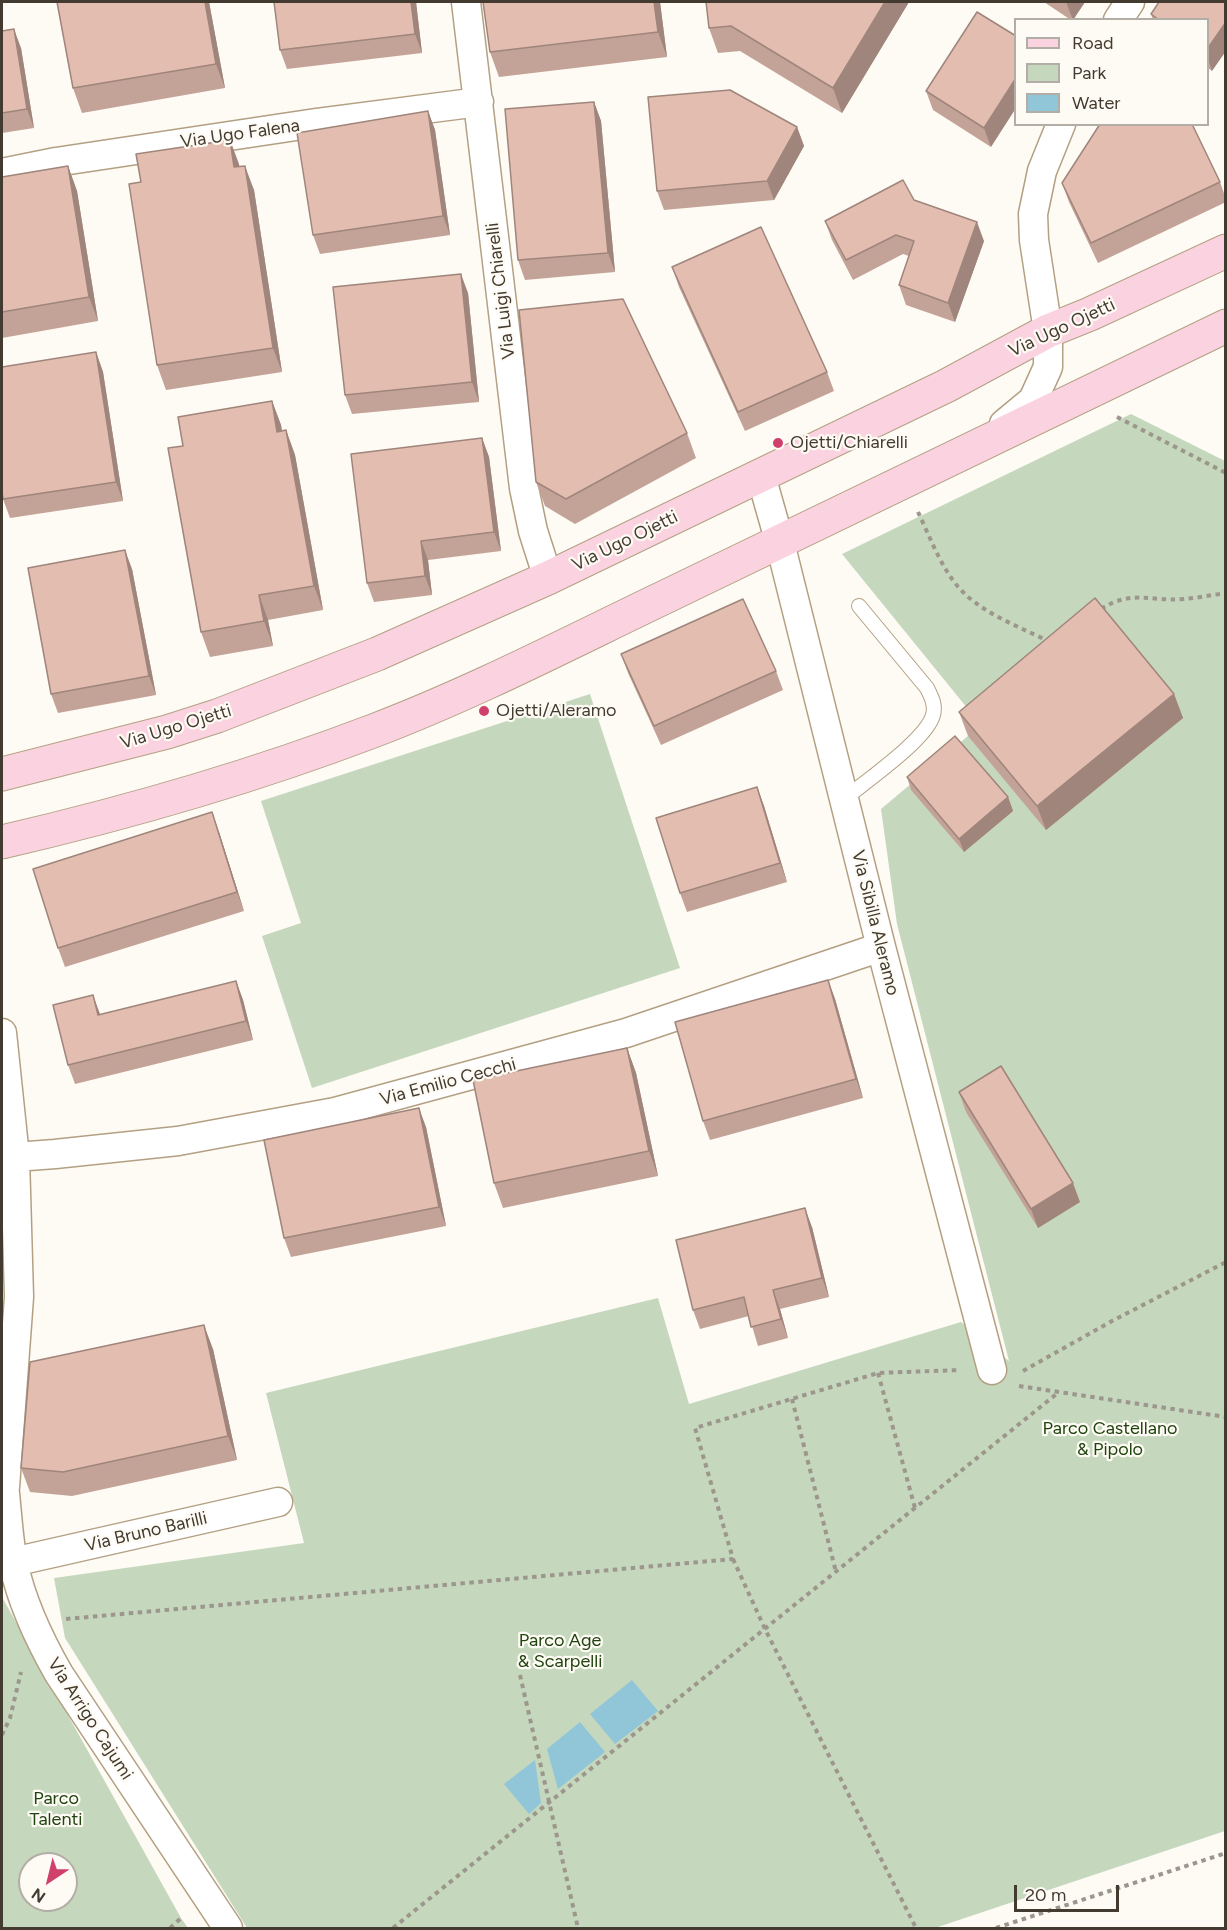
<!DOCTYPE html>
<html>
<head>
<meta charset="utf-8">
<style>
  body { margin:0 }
  #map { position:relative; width:1227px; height:1930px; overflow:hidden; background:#fefaf4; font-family:Figtree,sans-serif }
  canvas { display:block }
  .frame { position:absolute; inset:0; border:3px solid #433b2f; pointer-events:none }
  .legend { position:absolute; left:1014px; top:18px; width:195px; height:108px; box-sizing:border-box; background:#fefaf4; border:2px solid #b3aea5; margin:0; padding:8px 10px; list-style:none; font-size:18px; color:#433b2f }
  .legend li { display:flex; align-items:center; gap:12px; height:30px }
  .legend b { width:30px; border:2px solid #b3aea5 }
  .north { position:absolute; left:18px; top:1852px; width:60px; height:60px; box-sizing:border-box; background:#fefaf4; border:2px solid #b3aea5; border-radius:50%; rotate:215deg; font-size:16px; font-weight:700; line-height:24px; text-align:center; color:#433b2f }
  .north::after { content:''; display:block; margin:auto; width:21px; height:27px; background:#cf416c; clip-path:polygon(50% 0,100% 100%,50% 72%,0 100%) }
  .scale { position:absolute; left:1014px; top:1885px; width:105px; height:27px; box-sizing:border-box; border:3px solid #433b2f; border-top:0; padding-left:8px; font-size:18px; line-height:21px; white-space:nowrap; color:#433b2f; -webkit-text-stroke:4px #fefaf4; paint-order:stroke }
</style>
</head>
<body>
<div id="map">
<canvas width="1227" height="1930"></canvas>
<div class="frame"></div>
<ul class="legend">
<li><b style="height:8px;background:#fbd3e0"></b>Road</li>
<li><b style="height:16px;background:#c5d8be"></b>Park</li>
<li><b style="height:16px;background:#91c5d8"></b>Water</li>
</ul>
<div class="north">N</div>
<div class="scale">20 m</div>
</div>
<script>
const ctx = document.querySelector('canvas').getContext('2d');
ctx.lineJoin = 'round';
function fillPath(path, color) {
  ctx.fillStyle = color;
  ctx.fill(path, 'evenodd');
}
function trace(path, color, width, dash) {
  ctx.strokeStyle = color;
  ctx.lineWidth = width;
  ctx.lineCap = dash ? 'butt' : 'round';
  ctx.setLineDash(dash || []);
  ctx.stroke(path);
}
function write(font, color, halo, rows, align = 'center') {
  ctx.font = font + ' Figtree,sans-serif';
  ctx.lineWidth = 4.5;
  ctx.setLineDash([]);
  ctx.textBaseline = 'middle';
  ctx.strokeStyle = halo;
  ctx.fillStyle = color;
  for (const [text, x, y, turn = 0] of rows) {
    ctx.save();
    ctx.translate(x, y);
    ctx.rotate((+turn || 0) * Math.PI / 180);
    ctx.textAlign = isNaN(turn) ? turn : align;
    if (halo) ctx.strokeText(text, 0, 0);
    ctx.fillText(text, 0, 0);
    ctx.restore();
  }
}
fillPath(new Path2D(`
  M1131 414 1225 461V1831L935 1928H247L65 1638 54 1578 304 1543 266 1393 658 1298 689 1404 961 1322 1009 1361 897 924 881 809 981 725 842 554Z
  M590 694 680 968 312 1088 262 936 301 923 261 801Z
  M2 1597 181 1918 188 1928H2ZM30 1864H66V1900H30Z`), '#c5d8be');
fillPath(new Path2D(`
  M632 1680 658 1711 615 1744 590 1714Z
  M580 1722 605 1752 558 1789 547 1749Z
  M535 1760 541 1803 529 1814 504 1784Z`), '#91c5d8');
const service = new Path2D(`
  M844 799C865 782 927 739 933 715 936 705 931 696 927 688L859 606`);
const minor = new Path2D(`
  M466 2 524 488 533 531 548 578
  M1118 20 1130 2
  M2 173 56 162 316 123 479 102
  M1004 424 1033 400 1048 367V331L1034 240 1033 214 1042 171 1061 124
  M761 476 780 543 881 947 992 1370
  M2 1033 15 1157 19 1297 5 1487
  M2 1158 55 1154 178 1141 335 1112 626 1033 881 947
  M2 1470C7 1500 7 1532 13 1562 21 1600 40 1641 59 1674L228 1928
  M13 1562 278 1502`);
const secondary = new Path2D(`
  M2 774 167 732 217 716 377 654 548 578 946 386 1048 331 1090 314 1226 251
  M2 842C127 813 252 777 373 731 473 693 569 643 665 597 852 508 1038 415 1226 326`);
trace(service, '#b3a083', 16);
trace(minor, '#b3a083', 31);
trace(secondary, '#b3a083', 35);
trace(new Path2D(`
  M1117 417 1226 473
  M918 512C931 539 943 574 966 595 989 616 1022 628 1050 642
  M1101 609C1133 589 1150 602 1183 599 1197 598 1212 595 1226 593
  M1023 1371 1112 1321 1226 1262
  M878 1373 915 1508
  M1019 1386 1226 1417
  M792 1399 836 1572
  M733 1559 765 1629 916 1928
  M66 1619 733 1559 695 1428 878 1373 960 1370
  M520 1675 578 1928
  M2 1735 10 1718 21 1672
  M170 1928 181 1918
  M393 1928 1059 1392
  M996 1928 1226 1853`), '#9c968c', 4, [4.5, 4.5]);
trace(service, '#fff', 14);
trace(minor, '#fff', 28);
trace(secondary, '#fbd3e0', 33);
fillPath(new Path2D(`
  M57 2H209L225 88 82 113 73 88Z
  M416 2 422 53 287 69 280 50Z
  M660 2 667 57 499 77 490 52Z
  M706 2H909L842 113 740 51 718 53 709 28Z
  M1044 2H1085L1073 20H1071Z
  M1226 2 1212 71 1208 68V20H1153L1151 14Z
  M977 12 991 147 933 110 926 91Z
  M2 31 21 48 34 128 2 133Z
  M594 102 601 121 615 272 525 280 518 260Z
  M428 111 435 130 450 235 320 254 313 235Z
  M797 127 804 146 774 200 664 210 657 191Z
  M230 140 239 167 254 190 282 372 166 390 157 365 141 182Z
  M68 166 77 191 98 321 2 338V177Z
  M1220 182 1226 199V202L1098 263 1069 202 1062 183Z
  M914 200 984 241 955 322 906 305 899 285 909 256 903 254 853 280 832 240 825 221Z
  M672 267 827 372 834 391 745 431 679 287Z
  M468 293 479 402 352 414 345 395Z
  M96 352 103 372 123 501 10 518 3 499Z
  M272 401 281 425 282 431 286 430 295 455 323 610 268 620 273 646 210 657 201 632 183 446Z
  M687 433 696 458 575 524 545 506 536 482Z
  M482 438 489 457 501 551 428 560 432 595 374 602 367 583Z
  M132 569 156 695 58 713 51 694Z
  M621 654 776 671 783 690 661 745 628 673Z
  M1174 694 1183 718 1046 830 968 736 959 712Z
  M907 777 1008 797 1013 811 964 852 911 790Z
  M757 787 764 806 787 882 687 912 680 893Z
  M219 832 244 911 65 967 58 948Z
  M828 980 835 999 863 1098 710 1140 703 1121Z
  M236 981 243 1000 253 1040 75 1084 68 1065Z
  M627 1048 636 1073 658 1176 503 1208 494 1183Z
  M959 1092 1080 1202 1038 1228 966 1112Z
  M426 1127 446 1226 291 1257 284 1238Z
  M812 1227 829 1297 780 1309 788 1338 758 1346 749 1316 700 1329 693 1310Z
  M213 1349 237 1460 72 1496 30 1492 21 1468Z`), '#c3a397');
fillPath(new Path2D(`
  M205 2H209L225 88 216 64Z
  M411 2H416L422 53 415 34Z
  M654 2H660L667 57 658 32Z
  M885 2H909L842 113 833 88Z
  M1066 2H1085L1073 20Z
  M1226 22V51L1212 71 1208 59V48Z
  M14 29 21 48 34 128 27 109Z
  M1016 78V108L991 147 984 128Z
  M594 102 601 121 615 272 608 253Z
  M428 111 435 130 450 235 443 216Z
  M797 127 804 146 774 200 767 181Z
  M230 140 239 164 243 192 234 167Z
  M68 166 77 191 98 321 89 297Z
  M245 166 254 190 282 372 273 348Z
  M977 222 984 241 955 322 948 303Z
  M461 274 468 293 479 402 472 382Z
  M96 352 103 372 123 501 116 482Z
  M272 401 281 425 286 457 277 432Z
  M286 430 295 455 323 610 314 586Z
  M482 438 489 457 501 551 494 532Z
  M421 541 428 560 432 595 425 576Z
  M125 550 132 569 156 695 149 676Z
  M259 595 268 620 273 646 264 621Z
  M1174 694 1183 718 1046 830 1037 806Z
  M757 787 764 806 787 882 780 863Z
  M1008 797 1013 811 964 852 959 839Z
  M212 812 219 832 244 911 237 892Z
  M828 980 835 999 863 1098 856 1079Z
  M236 981 243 1000 253 1040 246 1021Z
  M93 995 100 1014 98 1015Z
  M627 1048 636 1073 658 1176 649 1151Z
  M419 1108 426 1127 446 1226 439 1207Z
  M1073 1183 1080 1202 1038 1228 1031 1209Z
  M805 1208 812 1227 829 1297 822 1278Z
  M773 1290 780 1309 788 1338 781 1319Z
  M204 1325 213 1349 237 1460 228 1436Z`), '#9f857b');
const building = new Path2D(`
  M57 2H205L216 64 73 88Z
  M274 2H411L415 34 280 50Z
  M483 2H654L658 32 490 52Z
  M706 2H885L833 88 731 26 709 28Z
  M1159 2H1226V22L1208 48V20H1159L1151 14Z
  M977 12 1016 36V78L984 128 926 91Z
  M14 29 27 109 2 113V31Z
  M730 90 797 127 767 181 657 191 648 97Z
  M594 102 608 253 518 260 505 109Z
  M428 111 443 216 313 235 297 133Z
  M1100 124H1192L1220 182 1091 243 1062 183Z
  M230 140 234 167 245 166 273 348 157 365 129 184 141 182 136 154Z
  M68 166 89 297 2 312V177Z
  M903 180 914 200 977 222 948 303 899 285 914 241 896 235 846 260 825 221Z
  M761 227 827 372 738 412 672 267Z
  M461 274 472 382 345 395 333 287Z
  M623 299 687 433 566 499 536 482 519 310Z
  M96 352 116 482 3 499 2 492V367Z
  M272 401 277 432 286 430 314 586 259 595 264 621 201 632 168 448 183 446 178 417Z
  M482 438 494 532 421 541 425 576 367 583 351 454Z
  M125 550 149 676 51 694 28 568Z
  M1095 598 1174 694 1037 806 959 712Z
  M743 599 776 671 654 726 621 654Z
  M955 736 1008 797 959 839 907 777Z
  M757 787 780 863 680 893 656 818Z
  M212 812 237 892 58 948 33 869Z
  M828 980 856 1079 703 1121 675 1022Z
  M236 981 246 1021 68 1065 53 1005 93 995 98 1015Z
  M627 1048 649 1151 494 1183 473 1080Z
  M1001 1066 1073 1183 1031 1209 959 1092Z
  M419 1108 439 1207 284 1238 264 1140Z
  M805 1208 822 1278 773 1290 781 1319 751 1327 744 1297 693 1310 676 1240Z
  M204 1325 228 1436 63 1472 21 1468 30 1362Z`);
fillPath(building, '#e3beb0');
trace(building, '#9f857b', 1.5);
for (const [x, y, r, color] of [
  [778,443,6,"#cf416c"],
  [484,711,6,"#cf416c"]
]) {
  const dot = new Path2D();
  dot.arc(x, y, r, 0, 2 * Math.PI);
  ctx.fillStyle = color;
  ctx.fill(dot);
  trace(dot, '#fefaf4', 2);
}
write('18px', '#433b2f', '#fefaf4', [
  ["Via Ugo Falena",240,134,-8],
  ["Via Luigi Chiarelli",501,291,-97],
  ["Via Ugo Ojetti",1062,328,-25],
  ["Via Ugo Ojetti",625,541,-26],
  ["Via Ugo Ojetti",176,727,-17],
  ["Via Sibilla Aleramo",875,923,76],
  ["Via Emilio Cecchi",448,1082,-15],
  ["Via Bruno Barilli",146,1532,-13],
  ["Via Arrigo Cajumi",90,1719,57]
]);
write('18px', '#433b2f', '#fefaf4', [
  ["Ojetti/Chiarelli",790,443],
  ["Ojetti/Aleramo",496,711]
], 'left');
write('18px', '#1f440f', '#fefaf4', [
  ["Parco Castellano",1110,1429],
  ["& Pipolo",1110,1450],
  ["Parco Age",560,1641],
  ["& Scarpelli",560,1662],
  ["Parco",56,1799],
  ["Talenti",56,1820]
]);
</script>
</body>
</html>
